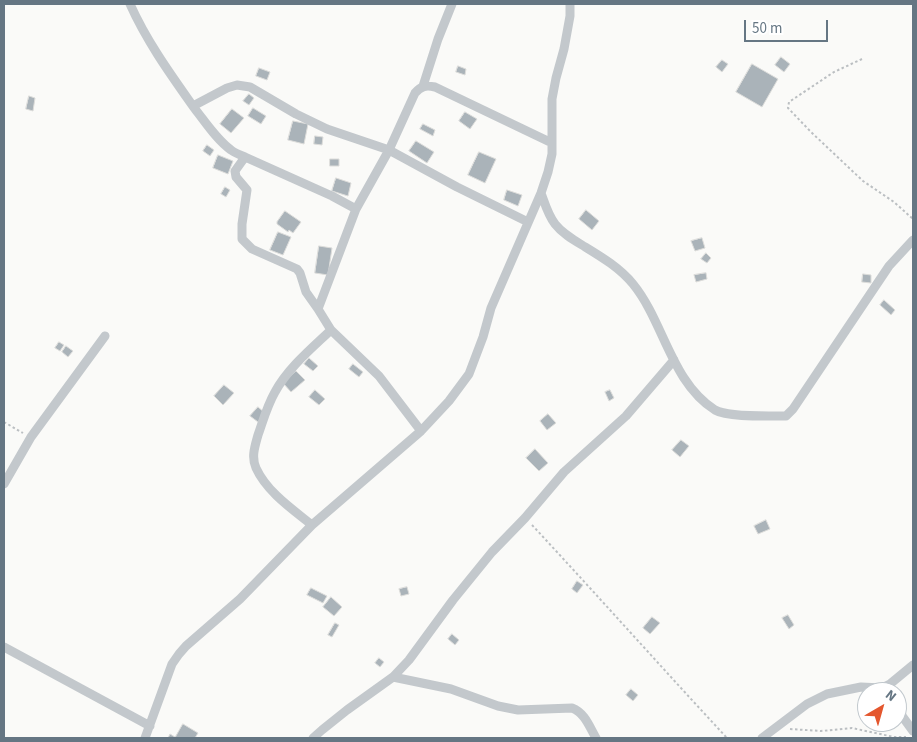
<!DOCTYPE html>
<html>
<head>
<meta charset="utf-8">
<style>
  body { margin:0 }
  #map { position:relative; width:917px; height:742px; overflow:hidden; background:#fafaf8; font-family:"Source Sans 3",sans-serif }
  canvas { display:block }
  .frame { position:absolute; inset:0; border:5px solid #657683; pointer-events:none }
  .north { position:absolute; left:857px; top:682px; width:50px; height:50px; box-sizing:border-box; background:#fff; border:1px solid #c1c8cd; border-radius:50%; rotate:38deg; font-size:14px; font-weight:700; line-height:20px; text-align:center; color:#657683 }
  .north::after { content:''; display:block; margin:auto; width:18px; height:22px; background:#e4572e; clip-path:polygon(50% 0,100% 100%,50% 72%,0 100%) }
  .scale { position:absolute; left:744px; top:20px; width:84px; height:22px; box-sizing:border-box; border:2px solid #657683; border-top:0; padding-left:6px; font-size:15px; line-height:18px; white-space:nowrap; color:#657683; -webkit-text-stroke:4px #fff; paint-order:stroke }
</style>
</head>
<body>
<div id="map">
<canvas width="917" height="742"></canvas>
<div class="frame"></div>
<div class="north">N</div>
<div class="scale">50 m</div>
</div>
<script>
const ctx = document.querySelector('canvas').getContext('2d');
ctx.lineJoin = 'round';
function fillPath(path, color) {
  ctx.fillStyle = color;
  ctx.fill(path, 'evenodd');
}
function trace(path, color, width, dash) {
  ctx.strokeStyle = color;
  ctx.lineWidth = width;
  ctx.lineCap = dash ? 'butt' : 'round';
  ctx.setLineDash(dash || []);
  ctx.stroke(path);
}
const building = new Path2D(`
  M781 57 790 64 784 72 775 65Z
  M722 60 728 64 722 72 716 67Z
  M752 64 778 79 762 107 736 92Z
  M458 66 466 69 465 75 456 72Z
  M259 68 270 72 267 80 256 76Z
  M249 94 254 98 249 105 243 101Z
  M29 96 35 98 33 111 26 109Z
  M253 108 266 116 261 124 248 116Z
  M232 109 244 118 231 133 220 124Z
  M465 112 477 119 470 129 459 121Z
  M293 121 308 124 304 144 288 140Z
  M423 124 435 130 433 136 420 129Z
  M315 136 323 137 322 145 314 144Z
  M416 141 434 152 427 163 409 151Z
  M207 145 214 150 210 156 203 151Z
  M479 152 496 159 485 183 468 175Z
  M218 155 233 161 228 174 213 168Z
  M330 159H339V166H330Z
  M336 178 351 183 348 196 332 191Z
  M225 187 230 190 226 197 221 194Z
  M507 190 522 195 518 206 504 200Z
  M586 210 599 221 592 230 579 219Z
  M285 211 301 222 293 233 289 230 288 232 277 224V222Z
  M278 232 291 237 283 255 270 250Z
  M702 238 705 248 695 251 691 241Z
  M319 246 332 248 328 275 315 273Z
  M706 253 711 258 707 263 701 259Z
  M706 273 707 279 696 282 694 275Z
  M863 274 871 275V283L862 282Z
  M884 300 895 310 891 315 880 305Z
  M59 342 64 345 60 351 55 348Z
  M66 346 73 351 68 357 62 352Z
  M309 358 318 366 313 371 304 364Z
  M353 364 363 372 359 377 349 369Z
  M296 371 305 380 291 392 283 383Z
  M224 385 234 393 223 405 214 396Z
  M315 390 325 399 319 405 309 397Z
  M610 390 614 398 609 401 605 392Z
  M258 407 265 413 258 422 250 416Z
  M548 414 556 423 547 430 540 421Z
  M681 440 689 446 680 457 672 450Z
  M535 449 548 463 539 471 526 458Z
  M766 520 770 529 758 534 754 526Z
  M577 581 583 585 577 593 572 589Z
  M407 587 409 594 401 596 399 589Z
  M311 588 327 596 323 603 307 595Z
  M331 597 342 607 334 616 323 607Z
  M788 615 794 625 789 629 782 618Z
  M652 617 660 623 650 634 643 628Z
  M335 623 339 625 332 637 328 635Z
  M452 634 459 640 455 645 448 639Z
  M379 658 384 662 380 667 375 663Z
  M631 689 638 695 633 701 626 695Z
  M183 724 198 733 195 738H168L170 734 175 737Z`);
fillPath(building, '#aab3b9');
trace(building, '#dcdcda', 1);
trace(new Path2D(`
  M862 59 834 72 789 102 788 108 811 132 863 181 894 202 913 219
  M4 422 23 433
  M532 525C598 596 662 668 727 738
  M790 729 821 731 852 728 894 737H906`), '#bbbfc2', 2, [2.5, 2.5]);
trace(new Path2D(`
  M130 4C147 42 171 75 195 109 206 123 217 140 231 150 235 153 240 155 245 157L332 196 356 209
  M423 86 438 39 452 4
  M193 106 227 88 237 85 250 87 296 114 327 129 389 150 457 187 528 222
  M245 157 235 171 236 177 247 190 242 224V239L252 249 297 269 300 273 306 292 318 309 331 330 379 376 421 431
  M541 193C545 204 548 215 555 224 562 233 572 239 582 245 600 256 619 267 633 284 664 322 671 382 715 410 727 417 763 416 778 416H786L793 409 889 266 913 240
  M318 309 356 209 389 150 415 93C421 86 426 85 435 87L552 143
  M4 484 31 437 105 336
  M312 525C292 509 267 492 256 468 251 457 255 446 258 435 263 421 267 406 275 392 288 368 311 349 331 330
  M4 647 150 726
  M393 677 451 689 498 706 518 710 572 708C585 713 589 726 596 738
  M897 709 913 731
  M145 738 172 664 179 654 186 646 240 599 312 525 421 431 449 401 469 374 483 337 491 308 541 193 548 172 552 154V99L556 78 564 49 570 16V4
  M313 738 322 730 347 710 393 677 409 660 453 600 492 552 525 518 564 472 626 416 674 360
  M762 738 807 704 827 694 861 687 882 688 890 684 913 665`), '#c3c8cc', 9);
</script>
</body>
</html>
